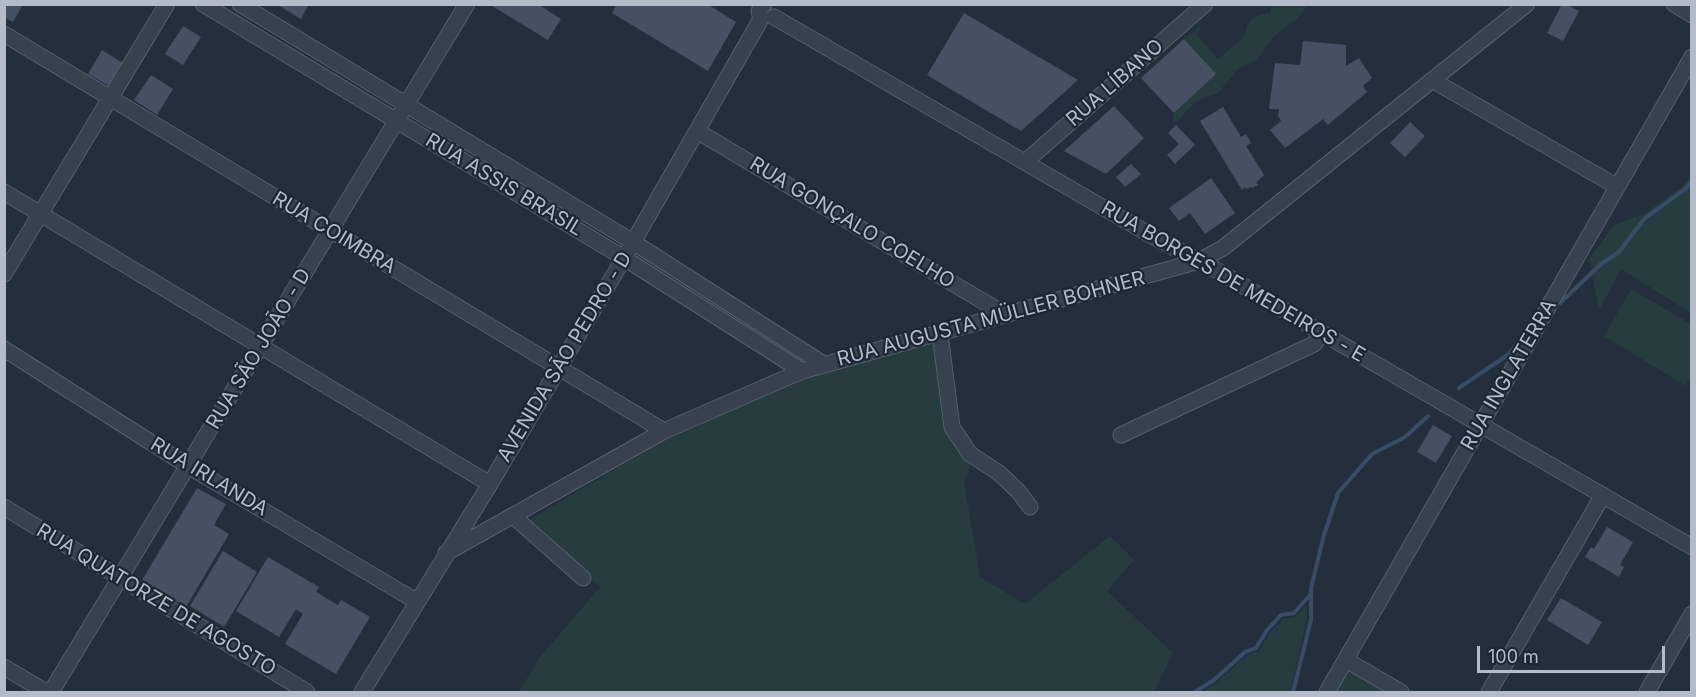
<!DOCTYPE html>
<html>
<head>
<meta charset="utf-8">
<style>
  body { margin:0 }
  #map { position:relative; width:1696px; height:697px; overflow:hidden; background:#242f3e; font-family:Inter,sans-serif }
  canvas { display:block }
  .frame { position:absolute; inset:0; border:6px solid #b4bcc9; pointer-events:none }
  .scale { position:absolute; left:1477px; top:646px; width:188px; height:27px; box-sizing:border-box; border:3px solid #b4bcc9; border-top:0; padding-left:8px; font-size:18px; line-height:21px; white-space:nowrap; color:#b4bcc9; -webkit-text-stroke:4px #1d2633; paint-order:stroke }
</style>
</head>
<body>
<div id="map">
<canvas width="1696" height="697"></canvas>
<div class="frame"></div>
<div class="scale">100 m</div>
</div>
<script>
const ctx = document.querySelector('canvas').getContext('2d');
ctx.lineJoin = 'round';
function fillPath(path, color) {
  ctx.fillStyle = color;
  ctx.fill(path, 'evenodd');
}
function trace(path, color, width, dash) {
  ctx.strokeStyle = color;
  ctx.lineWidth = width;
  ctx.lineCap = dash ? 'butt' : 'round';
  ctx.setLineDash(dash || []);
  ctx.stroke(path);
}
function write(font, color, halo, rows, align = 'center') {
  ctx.font = font + ' Inter,sans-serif';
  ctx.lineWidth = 4.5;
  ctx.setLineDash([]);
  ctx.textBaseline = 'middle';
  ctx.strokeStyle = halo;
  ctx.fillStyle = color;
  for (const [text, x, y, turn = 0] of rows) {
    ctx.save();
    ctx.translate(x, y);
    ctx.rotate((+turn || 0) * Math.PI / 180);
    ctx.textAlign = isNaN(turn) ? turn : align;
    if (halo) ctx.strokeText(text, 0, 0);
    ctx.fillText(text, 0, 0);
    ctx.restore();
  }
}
fillPath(new Path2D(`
  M1272 5H1308L1298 18 1275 35 1257 60 1238 69 1217 94C1201 96 1187 108 1178 122H1172L1174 113 1216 74 1184 39 1199 27 1201 29 1196 34 1218 59 1244 37 1248 24 1253 17 1270 13Z
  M1691 176V313L1621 269 1599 310 1589 259 1614 225 1644 214 1682 187Z
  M1631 289 1691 324V376L1686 386 1604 336Z
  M933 344 948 431 972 461 964 482 980 577 1025 604 1110 536 1134 560 1107 591 1173 653 1154 692H519L540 657 600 587 526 522 666 439 708 418 804 378Z
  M1307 605V619L1291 690 1287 692H1202L1216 683 1247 655 1259 651 1270 632 1283 619 1295 617Z
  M1348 668 1390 692H1334Z`), '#263c3f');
trace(new Path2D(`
  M1560 303 1600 265 1619 252 1644 219 1684 190 1692 182
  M1459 388 1509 354 1528 329
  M1195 692 1214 680 1245 652 1256 648 1267 630 1281 615 1294 613 1310 595
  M1293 692 1311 620V588L1324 535 1338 493 1372 454 1405 437 1428 416`), '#394c67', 4);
fillPath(new Path2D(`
  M4 4H23L13 22 4 17Z
  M276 4H309L301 19Z
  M489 4H538L561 19 548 40Z
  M617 4H707L736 22 708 71 612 13Z
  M1562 4H1566L1579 11 1563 41 1547 33Z
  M964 13 1078 80 1021 131 927 75Z
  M183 26 201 37 183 65 165 54Z
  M1184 39 1216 74 1174 113 1141 78Z
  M1303 41 1346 45V66L1359 58 1372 78 1363 86 1367 92 1328 125 1323 119 1285 148 1270 130 1281 121 1278 116 1279 109H1269L1275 63 1300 65Z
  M102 50 123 63 109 86 88 74Z
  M151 75 173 89 157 115 134 100Z
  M1114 106 1144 138 1106 174 1064 151Z
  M1223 107 1241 137 1246 134 1251 143 1246 146 1264 175 1256 183 1258 185 1252 188 1251 187 1247 189 1245 187 1242 190 1200 121Z
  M1410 122 1425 136 1405 157 1390 143Z
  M1176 125 1195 145 1175 164 1167 155 1179 144 1168 133Z
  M1131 164 1141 174 1125 187 1116 177Z
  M1211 178 1235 213 1205 234 1190 213 1179 221 1169 208Z
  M1433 425 1452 436 1436 463 1417 452Z
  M197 488 226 504 214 525 229 534 186 607 142 580Z
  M1607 527 1633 542 1620 565 1624 567 1619 577 1585 557 1591 547 1594 549Z
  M223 551 257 572 224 627 190 606Z
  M268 557 319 587 316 592 338 605 341 600 370 617 336 674 285 644 303 614 296 609 279 637 236 611Z
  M1561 598 1602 622 1588 645 1547 620Z`), '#455162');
const minor = new Path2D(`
  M203 4 624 258 802 371
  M240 4 633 242 825 365
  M1674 4 1692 15
  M774 17 1154 237 1220 272 1322 333 1692 547
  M761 19 759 11 764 4
  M4 34 664 431
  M1432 80 1616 186
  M697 131 1006 315
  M1025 162 1205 4
  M4 192 490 484
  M4 274 167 4
  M940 334 952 427 970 454 999 473 1019 492 1030 507
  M4 349 188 466 416 601
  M1121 435 1314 344 1322 333
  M4 507 307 692
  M513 516 583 578
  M446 553 664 431 802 371 1199 261 1223 248 1527 4
  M1346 660 1401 692
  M4 667 46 692
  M51 692 467 4
  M362 692 490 484 624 258 761 19
  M1327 692 1692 57
  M1489 692 1603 495
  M1647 692 1692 614`);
trace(minor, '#565f6c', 17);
trace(minor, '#38414e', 15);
write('20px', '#b4bcc9', '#1d2633', [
  ["RUA LÍBANO",1115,83,-41],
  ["RUA ASSIS BRASIL",504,185,31],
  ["RUA GONÇALO COELHO",852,223,31],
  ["RUA COIMBRA",334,233,31],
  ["RUA BORGES DE MEDEIROS - E",1233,282,30],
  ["RUA AUGUSTA MÜLLER BOHNER",991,319,-15],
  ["RUA SÃO JOÃO - D",259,349,-59],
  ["AVENIDA SÃO PEDRO - D",565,357,-59],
  ["RUA INGLATERRA",1509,375,-60],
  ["RUA IRLANDA",209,477,31],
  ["RUA QUATORZE DE AGOSTO",156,600,31]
]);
</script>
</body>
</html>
